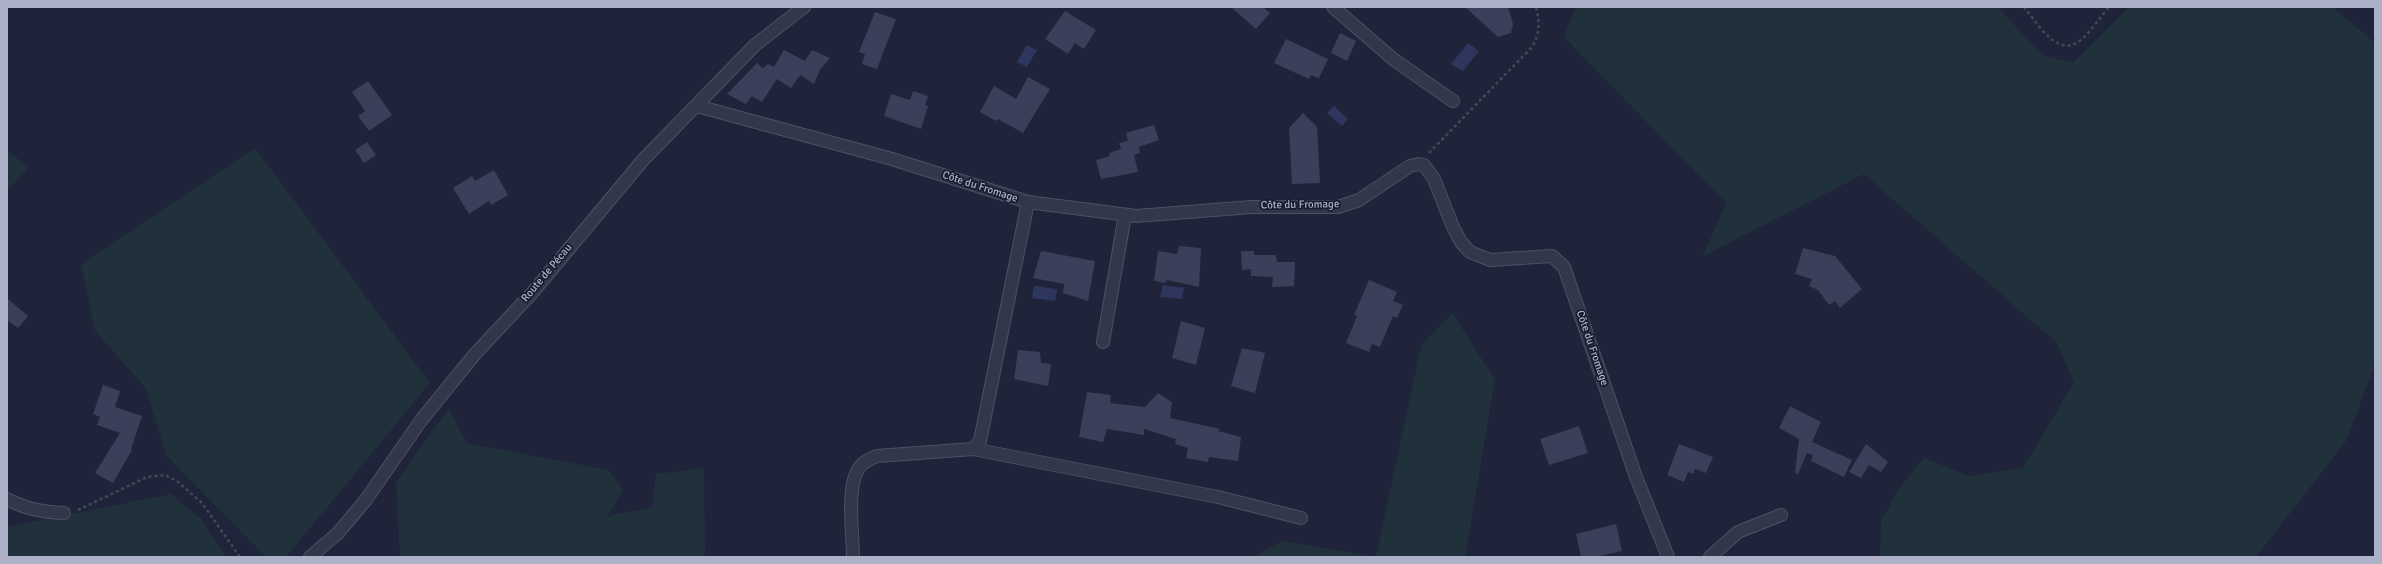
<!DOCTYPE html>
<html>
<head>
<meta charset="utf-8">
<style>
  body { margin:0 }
  #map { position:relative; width:2382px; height:564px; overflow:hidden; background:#1f243a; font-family:Signika,sans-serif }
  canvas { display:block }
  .frame { position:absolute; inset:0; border:8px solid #adb1c7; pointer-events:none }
</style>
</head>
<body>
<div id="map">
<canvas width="2382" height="564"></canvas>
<div class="frame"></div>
</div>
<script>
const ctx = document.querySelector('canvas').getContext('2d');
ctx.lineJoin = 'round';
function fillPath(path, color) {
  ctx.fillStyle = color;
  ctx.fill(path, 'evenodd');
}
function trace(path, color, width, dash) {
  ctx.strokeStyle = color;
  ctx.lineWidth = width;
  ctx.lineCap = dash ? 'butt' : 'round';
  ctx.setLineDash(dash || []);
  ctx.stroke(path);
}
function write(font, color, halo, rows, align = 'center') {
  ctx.font = font + ' Signika,sans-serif';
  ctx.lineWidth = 3.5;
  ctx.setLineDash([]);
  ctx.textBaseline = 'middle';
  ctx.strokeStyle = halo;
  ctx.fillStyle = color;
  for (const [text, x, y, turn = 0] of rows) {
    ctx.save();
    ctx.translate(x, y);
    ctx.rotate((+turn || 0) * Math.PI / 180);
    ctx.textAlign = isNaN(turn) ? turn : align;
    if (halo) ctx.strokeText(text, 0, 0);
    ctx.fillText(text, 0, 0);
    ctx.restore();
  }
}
fillPath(new Path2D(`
  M1576 7H1998L2042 55 2073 63 2129 7H2333L2375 43V364L2346 441 2256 557H1880L1881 521 1900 487 1924 458 1969 476 2023 468 2074 382 2057 343 1864 174 1703 256 1726 203 1564 37Z
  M255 148 430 383 286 557H266L166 455 146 388 95 331 81 264Z
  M7 151 29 167 7 191Z
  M1452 313 1495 379 1465 557H1254L1282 541 1376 557 1421 346Z
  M449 408 466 443 609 470 623 490 608 516 652 507 656 474 704 468 705 557H400L396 482Z
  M171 494 201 519 227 557H7V527Z`), '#21313b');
fillPath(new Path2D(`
  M1468 43 1479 51 1463 71 1451 64Z
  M1027 45 1037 50 1027 67 1017 62Z
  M1334 106 1348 119 1342 126 1327 113Z
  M1163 285 1184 288 1182 299 1160 297Z
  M1034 286 1057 289 1055 301 1032 298Z`), '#2e365e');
fillPath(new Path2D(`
  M1231 7H1263L1270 13 1256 29Z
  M1465 7H1508L1513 24 1511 33 1498 37Z
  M1065 11 1096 30 1084 49 1075 43 1068 54 1045 39Z
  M875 12 896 19 877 69 862 64 865 54 859 52Z
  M1340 33 1356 41 1347 61 1331 53Z
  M1286 39 1328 59 1319 78 1311 75 1309 79 1274 63Z
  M784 50 805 61 812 50 830 58 820 70 814 84 800 75 791 88 777 79 762 102 752 96 746 104 727 94 757 63 763 68 768 64 774 67Z
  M1028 77 1050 89 1023 133 998 119 996 121 980 112 994 86 1016 99Z
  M368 81 392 115 369 131 358 116 365 111 352 92Z
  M913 91 928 96 925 105 928 106 921 129 884 116 891 94 910 100Z
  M1303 113 1317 127 1320 183 1292 184 1289 128Z
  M1154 125 1159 140 1139 147 1140 153 1134 155 1138 172 1101 179 1096 160 1110 156 1109 153 1121 149 1119 143 1128 141 1126 133Z
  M367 142 376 155 364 163 355 150Z
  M494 170 508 195 491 205 489 201 469 214 453 188 472 176 475 181Z
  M1179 246 1201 248 1199 287 1167 280 1165 283 1154 281 1158 251 1177 254Z
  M1803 248 1835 256 1862 289 1840 308 1835 301 1829 305 1818 290 1809 286 1812 279 1795 274Z
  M1041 251 1095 261 1088 301 1063 293 1064 284 1033 278Z
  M1241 251H1254V255H1276L1277 262H1295L1294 286 1272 287 1273 277 1251 276V269L1242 270Z
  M1369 280 1397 292 1393 301 1403 305 1397 318 1393 316 1380 347 1372 344 1369 352 1346 343 1357 316 1354 315Z
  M7 298 28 316 18 328 7 320Z
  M1181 321 1205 328 1196 365 1172 358Z
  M1242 348 1265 353 1255 393 1231 386Z
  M1018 350 1040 352 1041 363 1051 364 1048 386 1014 379Z
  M103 385 120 391 115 407 142 416 131 449 132 450 113 483 95 473 120 433 97 425 100 417 93 414Z
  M1087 392 1111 395 1110 403 1145 407 1158 393 1172 402 1170 418 1220 429 1218 431 1241 437 1238 461 1209 457 1208 462 1186 458 1188 448 1175 444 1176 439 1144 429V435L1107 429 1103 442 1079 437Z
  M1790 406 1821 422 1812 442 1852 460 1844 477 1811 461 1813 455 1807 453 1798 474 1795 473 1799 439 1779 428Z
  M1579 426 1588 453 1549 465 1540 439Z
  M1679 444 1713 457 1706 473 1695 469 1693 474 1688 472 1684 482 1667 475Z
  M1866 444 1888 462 1881 472 1869 465 1861 478 1849 472Z
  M1616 524 1622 551 1595 557H1581L1576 534Z`), '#3b3f5a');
const minor = new Path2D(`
  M1333 7 1393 59 1453 101
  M697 106 892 159 1028 202 1136 216 1252 207H1338L1359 200 1410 166 1419 164 1424 165 1434 179 1453 227 1461 242 1470 252 1490 260 1552 256 1564 267 1636 477 1668 557
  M1103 342 1125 215
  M973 449 1218 497 1301 518
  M7 499C26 509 42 512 64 513
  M310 557 338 533 365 501 422 419 475 354 532 293 643 160 755 45 804 7
  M853 557C853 535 846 486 859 468 864 461 870 459 877 456L973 449 980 441 1028 202
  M1710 557 1738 532 1781 515`);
trace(minor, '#4d5165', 14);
trace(new Path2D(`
  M2024 7C2036 21 2056 57 2078 42 2088 36 2101 16 2109 7
  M1429 153 1532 47C1540 33 1540 22 1536 7
  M78 510 147 477 165 475 177 481 202 503 240 557`), '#3c4d55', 2.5, [3, 3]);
trace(minor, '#33374a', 12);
write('11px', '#adb1c7', '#181c2f', [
  ["Côte du Fromage",980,187,18],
  ["Côte du Fromage",1300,205,-1],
  ["Route de Pécau",547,273,-50],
  ["Côte du Fromage",1592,348,71]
]);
</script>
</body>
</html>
